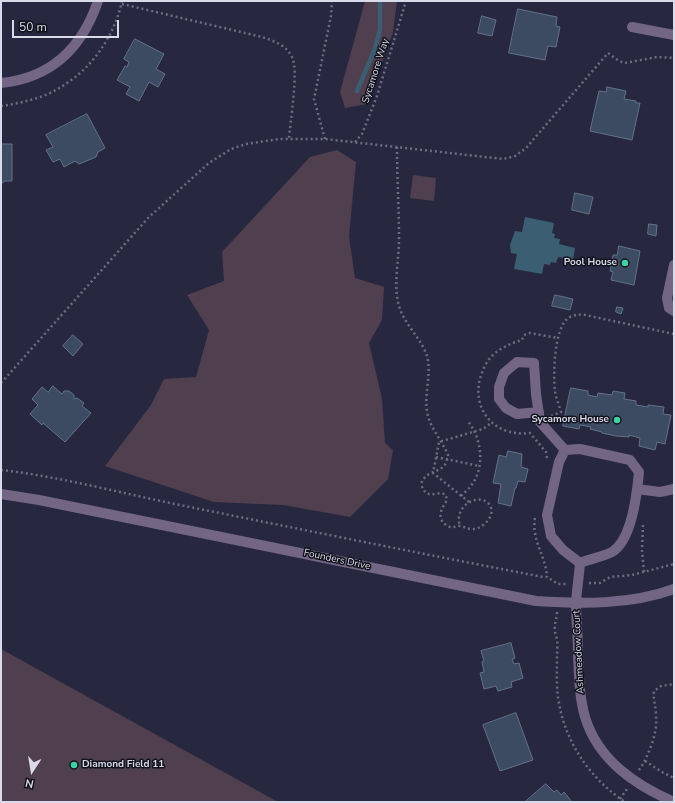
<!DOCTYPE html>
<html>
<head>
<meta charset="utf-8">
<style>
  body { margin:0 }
  #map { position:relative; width:675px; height:803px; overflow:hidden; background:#27283f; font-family:"Nunito Sans",sans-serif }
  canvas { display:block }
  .frame { position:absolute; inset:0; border:2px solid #d9daea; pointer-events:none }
  .north { position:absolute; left:12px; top:751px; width:40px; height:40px; -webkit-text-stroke:3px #11121c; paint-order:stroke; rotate:192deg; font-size:11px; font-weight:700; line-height:16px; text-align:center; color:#d9daea }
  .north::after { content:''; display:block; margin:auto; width:14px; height:18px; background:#d9daea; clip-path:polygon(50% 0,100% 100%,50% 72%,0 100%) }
  .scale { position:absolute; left:12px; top:20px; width:107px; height:18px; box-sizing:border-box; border:2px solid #d9daea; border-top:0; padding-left:5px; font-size:12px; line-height:14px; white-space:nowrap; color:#d9daea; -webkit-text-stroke:3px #11121c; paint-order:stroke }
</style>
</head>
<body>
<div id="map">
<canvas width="675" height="803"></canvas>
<div class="frame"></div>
<div class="north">N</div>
<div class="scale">50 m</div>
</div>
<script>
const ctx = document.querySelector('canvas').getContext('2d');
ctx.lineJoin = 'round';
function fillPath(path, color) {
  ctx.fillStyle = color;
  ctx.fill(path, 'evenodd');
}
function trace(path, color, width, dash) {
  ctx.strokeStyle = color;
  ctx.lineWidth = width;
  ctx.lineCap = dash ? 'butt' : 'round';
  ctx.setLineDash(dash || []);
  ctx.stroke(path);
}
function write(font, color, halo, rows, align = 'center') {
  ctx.font = font + ' "Nunito Sans",sans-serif';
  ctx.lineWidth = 3;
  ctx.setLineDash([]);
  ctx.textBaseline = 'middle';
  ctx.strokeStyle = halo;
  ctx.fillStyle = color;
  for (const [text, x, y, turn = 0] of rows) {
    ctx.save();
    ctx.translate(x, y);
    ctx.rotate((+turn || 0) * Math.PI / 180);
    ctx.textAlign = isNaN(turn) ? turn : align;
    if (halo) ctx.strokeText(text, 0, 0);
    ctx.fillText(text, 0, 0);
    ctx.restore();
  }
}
fillPath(new Path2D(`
  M365 1H397L393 32 367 104 345 108 340 92Z
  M337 150 356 162 349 236 355 278 384 287 382 320 369 343 382 399 385 443 393 450 388 479 350 517 283 505 214 502 105 466 151 405 164 379 196 377 209 330 187 295 224 281 222 252 310 157Z
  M413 175 436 178 434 201 410 198Z
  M1 649 278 802H1Z`), '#4f3f4f');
fillPath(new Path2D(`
  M525 217 554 223 552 233 555 234 554 238 560 239 559 244 575 248 573 260 558 257 556 263 551 262 550 265 544 264 542 274 514 269 517 254 511 253 510 245 515 231 522 232Z`), '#3c5e72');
trace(new Path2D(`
  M357 91 374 51 380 30V1`), '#3c5e72', 4.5);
const building = new Path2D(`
  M518 9 557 17 556 26 560 27 556 47 548 46 545 60 509 53Z
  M482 16 496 20 492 36 478 33Z
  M135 39 164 54 156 69 165 74 158 87 149 82 139 101 126 94 130 87 117 80 125 66 127 67 129 62 124 59Z
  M607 87 626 91 624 99 636 101V103H640L632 140 590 131 599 91 606 92Z
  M87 114 105 148 98 152 96 157 79 164 75 161 64 167 60 159 53 162 46 150 53 147 46 135Z
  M1 144H12V181H5L1 184Z
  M575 193 593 197 589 214 572 210Z
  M649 224 657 225 656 236 648 234Z
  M619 246 640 251 634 285 611 280 613 272 610 271 613 255H617Z
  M555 295 573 299 570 310 552 306Z
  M617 307 623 308 621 314 616 312Z
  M73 335 83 344 73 356 63 346Z
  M53 386 62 394 64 391H69L74 395V399L77 398 84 403 82 406 91 413 65 442 43 423 42 425 30 414 38 405 32 399 42 387 48 392Z
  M571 388 588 391V395L597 397 598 393 612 395 613 391 625 393 624 399 636 401V405L648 407V405L664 407 663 414 671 415 665 444 657 442 655 450 639 446 640 438 629 435V437L616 436 602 433V432L590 429 591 427 580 425 579 429 563 426Z
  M508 451 522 454 521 467 528 469 525 482 518 481 516 488H515L511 506 498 503 501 484 493 483 499 455 506 457Z
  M511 643 515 658 512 659 514 664 519 663 523 678 511 682 512 687 498 691 496 686 484 689 480 673 484 672 482 662 484 661 481 651Z
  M516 713 533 760 500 771 483 725Z
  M546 784 554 792 557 790 561 795 564 792 572 802H525Z`);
fillPath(building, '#3c4b61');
trace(building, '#62728a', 1);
trace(new Path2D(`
  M122 4 262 37C274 41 286 45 292 57 299 70 290 122 289 139
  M1 106C15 104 29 101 43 96 83 80 113 43 122 1
  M325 139 314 99 331 16 332 1
  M355 142 362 134 377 96 406 1
  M397 147C397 178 399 208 399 239 399 261 393 285 399 306 404 324 421 338 427 356 432 374 424 393 427 411 429 427 442 440 448 455 446 476 427 467 421 484 427 501 433 491 445 494L447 499C446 503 441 508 441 513 439 519 444 525 450 527 453 528 456 526 459 526 464 526 468 530 474 529 484 528 497 514 489 504 479 492 453 506 460 526
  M1 383 149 217 209 163 231 149 246 144 279 139H325L503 159 515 156 526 148 608 53 619 61 625 63 657 57 674 58
  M551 416 561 412C559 405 556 398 555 391 553 375 554 329 568 318 573 315 579 314 585 315L674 334
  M436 457 479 466
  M547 458 546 452 530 433C490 438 466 402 485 366 491 352 508 344 522 340L524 335 530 333 558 338
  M1 470C63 477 124 494 185 506 304 530 423 554 543 577H547L558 584H566
  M461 496C464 493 468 490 470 487 486 468 482 438 467 420
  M469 502 433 473 439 442 483 429 491 423
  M535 518C531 540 546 556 547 577
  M643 525 642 550 644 572
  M589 583H600L610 577 632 575 674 564
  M557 612C557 619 554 624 555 630 555 633 556 636 557 639 558 645 557 651 557 657 557 672 556 688 559 703 566 744 591 779 625 802
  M645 761 662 772 674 778
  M639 770C648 757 658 733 656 716 656 707 653 700 654 691L661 686 674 684
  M620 799 627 789`), '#6c6d82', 2.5, [2, 3]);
trace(new Path2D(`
  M632 27 674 35
  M1 83C52 78 82 48 98 1
  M674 265 667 298 669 308 674 311
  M539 412 517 414 506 408 499 399V387L504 373 517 362 534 363 536 394 540 422 565 450
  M580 449 630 460 639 472C637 494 632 540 612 552 602 557 590 559 580 563L563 550 551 536 547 515 559 462 565 450Z
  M637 489 660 492 674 489
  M1 494 39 500 536 601C582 604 630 605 674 589
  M580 563C579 576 577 589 576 602 576 619 578 636 578 653 579 674 579 696 585 717 598 760 635 785 674 802`), '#736685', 10);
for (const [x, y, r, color] of [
  [625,263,4,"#3ad4a5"],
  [617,420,4,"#3ad4a5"],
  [74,765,4,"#3ad4a5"]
]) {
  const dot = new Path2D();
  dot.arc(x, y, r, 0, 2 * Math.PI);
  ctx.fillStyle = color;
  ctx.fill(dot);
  trace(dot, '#11121c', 1.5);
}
write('10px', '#d9daea', '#11121c', [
  ["Sycamore Way",376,71,-72],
  ["Founders Drive",337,560,12],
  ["Ashmeadow Court",579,652,-93]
]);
write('bold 10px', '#d9daea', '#11121c', [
  ["Pool House",617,263],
  ["Sycamore House",609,420],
  ["Diamond Field 11",82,765,"left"]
], 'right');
</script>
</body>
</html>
